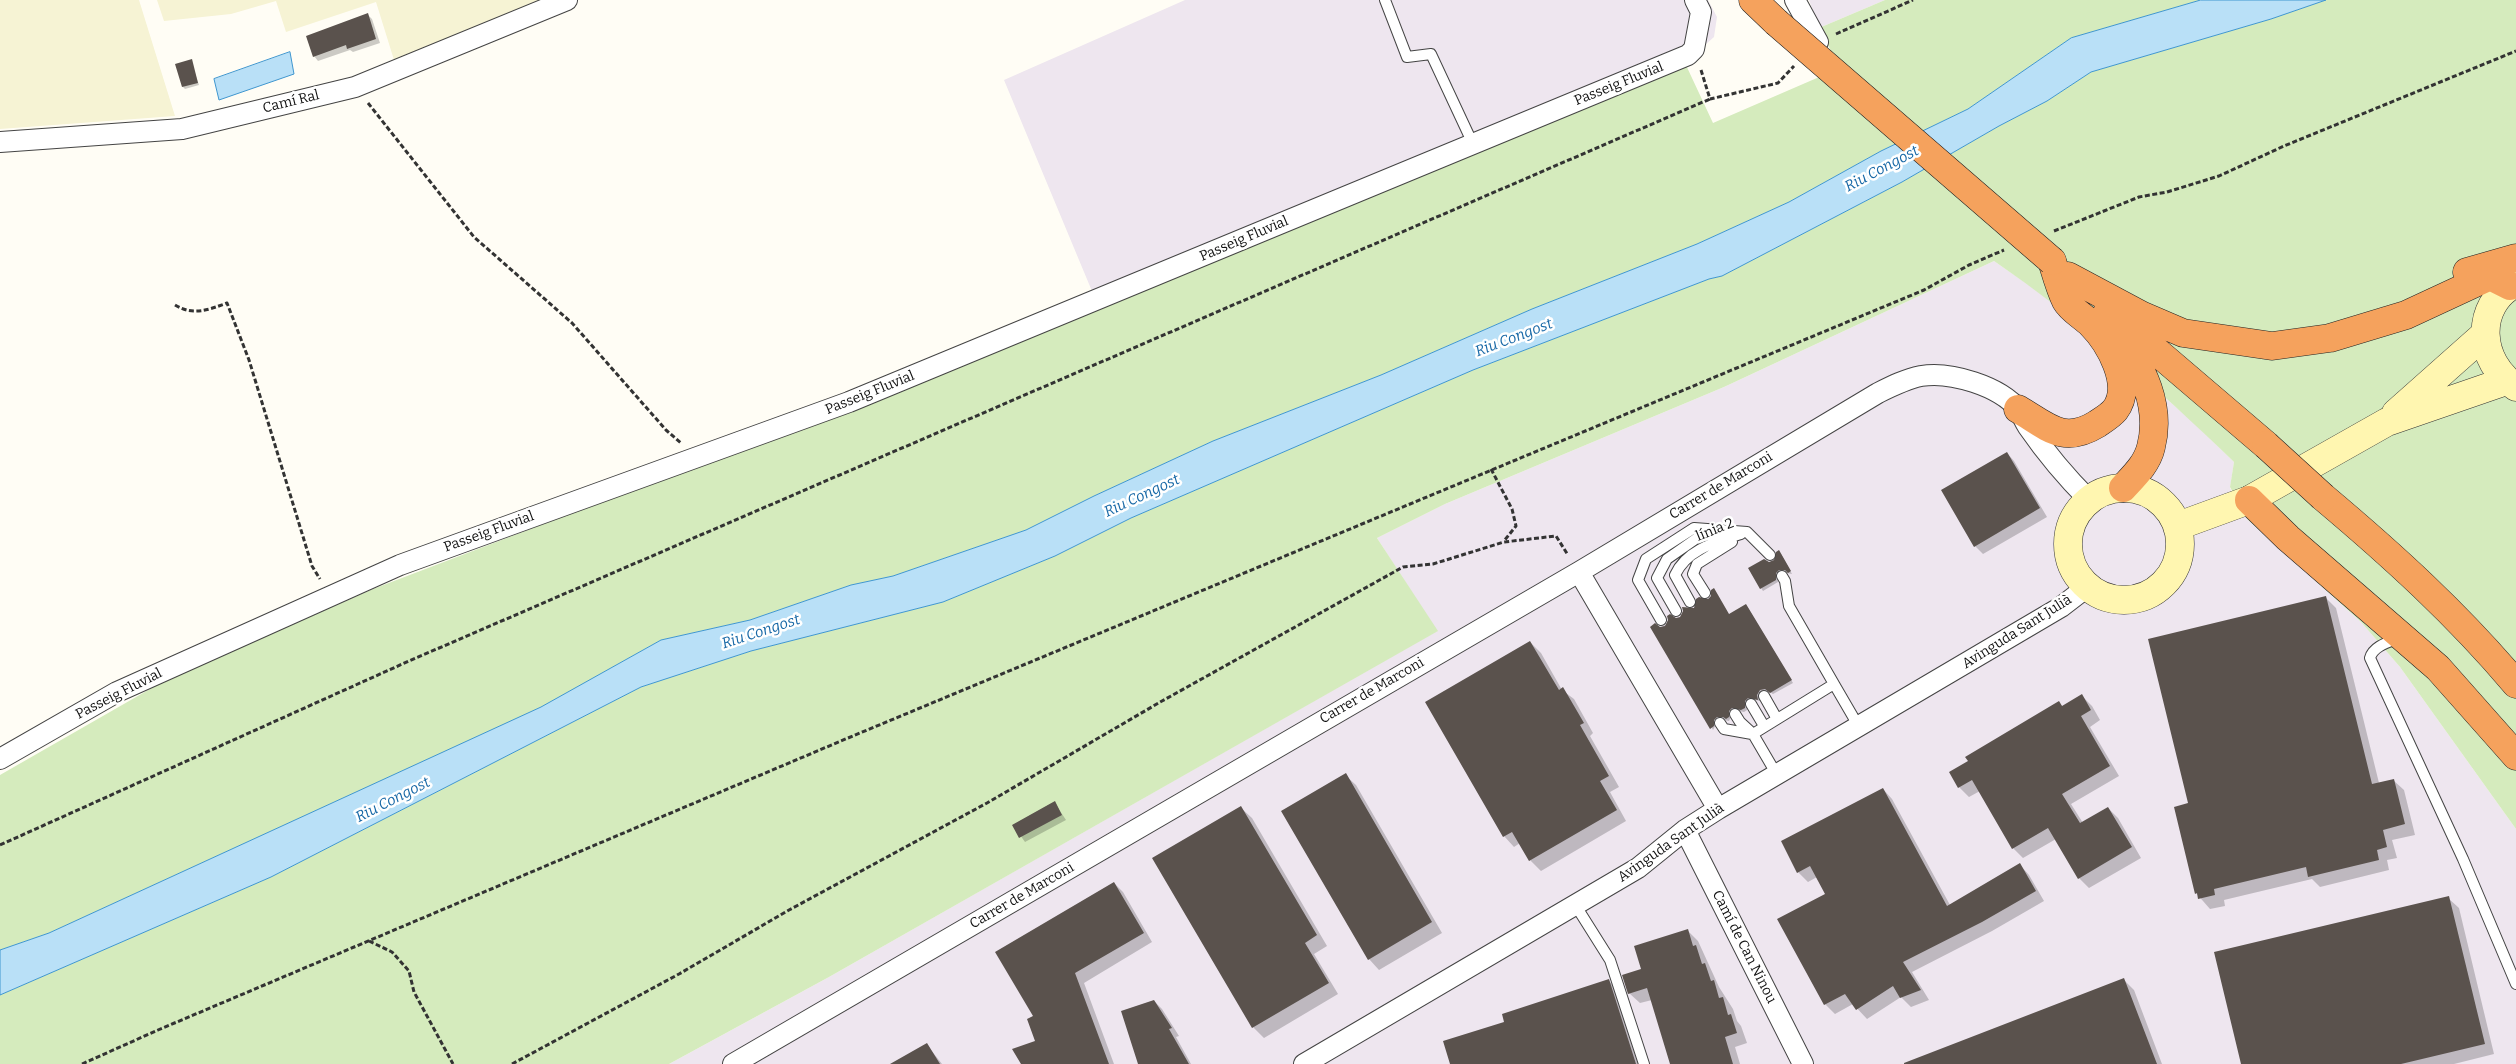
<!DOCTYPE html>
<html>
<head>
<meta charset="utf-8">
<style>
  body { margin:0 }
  canvas { display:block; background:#fffdf5 }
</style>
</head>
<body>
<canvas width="2516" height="1064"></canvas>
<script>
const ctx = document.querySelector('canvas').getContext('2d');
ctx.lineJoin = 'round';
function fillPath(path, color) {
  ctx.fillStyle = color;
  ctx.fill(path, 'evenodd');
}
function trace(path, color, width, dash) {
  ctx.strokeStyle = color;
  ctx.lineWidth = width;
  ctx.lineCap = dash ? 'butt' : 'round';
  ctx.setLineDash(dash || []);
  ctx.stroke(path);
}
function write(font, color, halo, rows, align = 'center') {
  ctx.font = font + ' Bitter,serif';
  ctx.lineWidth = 5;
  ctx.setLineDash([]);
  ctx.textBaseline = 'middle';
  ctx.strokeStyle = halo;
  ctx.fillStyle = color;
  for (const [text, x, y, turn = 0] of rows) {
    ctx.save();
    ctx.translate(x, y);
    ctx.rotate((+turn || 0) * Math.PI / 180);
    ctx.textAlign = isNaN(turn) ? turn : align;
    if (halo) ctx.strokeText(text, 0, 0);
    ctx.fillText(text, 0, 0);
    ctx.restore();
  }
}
fillPath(new Path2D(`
  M1185 0H1708L1717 17 1714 37 1685 63 1099 308 1004 80Z
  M1809 0H1885L1819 28Z
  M1994 261 2049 299 2189 418 2234 462 2230 488 2247 519 2361 622 2400 667 2516 829V1064H669L829 977 1437 631 1377 538 1445 504 1724 387Z`), '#eee6ef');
fillPath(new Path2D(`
  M0 0H139L175 116 0 129Z
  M157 0H547L394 60 376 2 286 32 276 1 231 14 164 21Z`), '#f6f3d4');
fillPath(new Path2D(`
  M1885 0H2201L2071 38 1968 109 1881 151 1789 202 1697 244 1532 309 1381 375 1213 441 1094 496 1026 530 893 576 851 585 750 620 661 640 542 707 49 933 0 950V775L164 681 373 589 596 504 1685 63 1713 123 1840 68 1819 28Z
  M2326 0H2516V829L2400 667 2361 622 2247 519 2230 487 2234 462C2159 389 2080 320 1994 261L1724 387 1445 504 1377 538 1438 631 829 977 669 1064H0V995L271 877 641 687 751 651 943 602 1055 556 1131 518 1473 370 1709 279 1722 276 1902 182 1999 126 2047 101 2091 72 2271 19Z`), '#d5ebbd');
const water = new Path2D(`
  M2201 0H2326L2271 19 2091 72 2047 101 1999 126 1902 182 1722 276 1709 279 1473 370 1131 518 1055 556 943 602 751 651 641 687 271 877 0 995V950L49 933 541 707 661 640 750 620 851 585 893 576 1026 530 1094 496 1213 441 1381 375 1532 309 1697 244 1789 202 1881 151 1968 109 2071 38Z
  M290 52 294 74 219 100 214 79Z`);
fillPath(water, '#b9e0f7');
trace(water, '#3f96cf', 1);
fillPath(new Path2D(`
  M367 14 372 19 380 43 353 52 350 50 318 61 314 56Z
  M191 61 199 85 185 89 183 87Z
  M2007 453 2014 461 2047 517 1983 554 1975 546Z
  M1781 554 1792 574 1781 572 1777 576 1778 582 1763 591 1761 588 1768 563 1776 561Z
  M2326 598 2336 608 2379 783 2393 780 2404 790 2415 835 2392 840 2397 858 2387 860 2389 870 2320 887 2312 879 2224 900 2225 906 2210 909 2196 893 2190 804Z
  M1746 605 1793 683 1773 694 1768 691 1762 692 1760 701 1750 699 1746 704 1747 710 1744 712 1734 710 1729 721 1719 719 1713 730 1660 628 1675 619 1730 615Z
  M1530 642 1541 653 1562 690 1574 699 1593 733 1590 736 1619 787 1610 792 1626 821 1541 871 1530 860 1520 843 1514 847 1504 836Z
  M2082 696 2092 706 2100 720 2090 727 2119 776 2071 804 2083 823 2108 808 2118 818 2141 858 2089 888 2079 878 2056 839 2023 858 2013 848 1980 791 1969 797 1959 787 2059 703 2063 707Z
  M1345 775 1356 785 1442 933 1379 970 1369 959Z
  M1883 789 1892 799 1950 905 2020 865 2029 875 2044 901 1992 931 1912 972 1929 1000 1911 1007 1901 997 1867 1019 1853 1004 1835 1014 1825 1004 1826 894 1817 877 1808 882 1798 872Z
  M1054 802 1066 820 1025 842 1013 825Z
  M1241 808 1252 818 1327 946 1314 954 1338 994 1264 1038 1253 1027Z
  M1114 883 1123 892 1152 942 1084 983 1114 1064H1022L1036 1041 1034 1017Z
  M2448 898 2459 908 2494 1054 2454 1064H2242Z
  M1687 930 1698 941 1719 987 1733 1009 1737 1021 1741 1026 1747 1043 1735 1047 1740 1064H1672L1652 1000 1640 1003 1629 993 1642 970Z
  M2124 980 2134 990 2162 1064H1904Z
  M1609 981 1619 991 1643 1064H1452L1506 1023Z
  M1154 1001 1162 1009 1179 1036 1176 1037 1191 1064H1139Z
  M927 1045 942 1064H900Z`), '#0003');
fillPath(new Path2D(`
  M368 13 376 39 347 49 346 45 313 57 306 36Z
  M192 59 198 83 182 87 175 64Z
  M2007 452 2040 508 1974 547 1941 490Z
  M1779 550 1791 571 1788 573 1785 570H1779L1776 573V580L1760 589 1748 568 1764 559 1769 562 1774 560 1776 552Z
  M1714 588 1729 614 1746 604 1792 680 1770 693 1765 689 1760 690 1757 695 1758 700 1748 698 1745 701V708L1741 710 1732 708 1729 711V717L1726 719 1723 717H1717L1714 720V726L1710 729 1650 627 1655 623 1660 627 1665 626 1668 620 1667 616 1670 614 1676 618 1680 617 1683 611 1682 607 1694 608 1696 599 1699 597 1708 599 1711 596V590Z
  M2326 596 2372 784 2394 779 2405 824 2383 830 2387 847 2377 850 2379 860 2308 877 2306 867 2214 889 2215 895 2198 899 2197 893 2195 894 2174 807 2188 803 2148 639Z
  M1530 641 1559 690 1563 687 1584 723 1580 725 1609 776 1600 781 1617 810 1529 861 1512 832 1503 837 1425 702Z
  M2082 694 2091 710 2081 716 2110 766 2062 794 2080 823 2108 807 2132 847 2078 879 2048 828 2012 849 1972 780 1958 788 1949 772 1968 761 1965 757 2059 701 2062 706Z
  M1346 773 1432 922 1368 960 1281 811Z
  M1883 788 1947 906 2020 863 2036 891 1982 922 1903 962 1921 990 1900 998 1893 986 1856 1010 1845 994 1824 1005 1777 919 1825 894 1810 866 1797 873 1781 841Z
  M1055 801 1062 815 1019 838 1012 825Z
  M1241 806 1317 935 1305 943 1329 983 1252 1028 1152 858Z
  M1114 882 1144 933 1075 973 1109 1064H1021L1012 1049 1035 1041 1027 1019 1033 1016 995 952Z
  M2449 896 2485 1044 2401 1064H2241L2214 952Z
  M1688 929 1693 946 1696 945 1702 964 1705 963 1711 981 1714 980 1719 998 1723 997 1728 1015 1731 1014 1737 1033 1725 1037 1733 1064H1670L1647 988 1628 994 1622 975 1641 969 1634 946Z
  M2124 978 2157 1064H1904V1063Z
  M1609 979 1636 1064H1450L1443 1041 1504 1022 1502 1014Z
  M1154 1000 1172 1028 1169 1029 1189 1064H1138L1121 1011Z
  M927 1043 940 1064H890Z`), '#5a524d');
const lane = new Path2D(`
  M1385 0 1407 57 1431 54 1473 144
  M1747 532 1770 555
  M1705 593 1693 574 1697 564 1732 542
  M1690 602 1675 575C1687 549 1716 542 1741 534
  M1676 611 1657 578 1667 559 1700 536 1716 534
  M1661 620 1638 580 1646 559 1694 528 1747 532
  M2399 638C2389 642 2373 646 2370 658L2463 859 2516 984
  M1834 684 1859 727
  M1764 696 1777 719
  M1751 704 1764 726
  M1735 714 1740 722 1753 734 1777 775
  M1720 723 1724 729 1752 734
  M1753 734 1834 684 1789 606 1785 581 1782 576
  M1576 906 1610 960 1644 1064`);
const street = new Path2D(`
  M1795 0 1818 42
  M0 142 182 129 355 87 567 0
  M1579 572 1718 809
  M0 759 117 692 400 565 849 402 1688 55 1694 49 1701 12 1695 0
  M1685 830 1803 1064
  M733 1064 1579 572 1878 393C1892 386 1906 379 1921 376 1950 371 2000 386 2019 410 2022 415 2024 421 2028 427 2046 453 2066 477 2089 500
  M1304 1064 1638 868 1685 830 1718 809 2061 607 2087 587`);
const secondary = new Path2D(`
  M2516 283C2473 305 2478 363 2516 387
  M2396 413 2485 334
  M2068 544a56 56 0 1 1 112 0a56 56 0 1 1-112 0Z
  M2178 526 2249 500 2387 422 2506 381`);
const highway = new Path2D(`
  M1753 0 1776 22
  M2467 272 2516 258
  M2068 276 2141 315 2183 333 2272 346 2330 338 2406 315 2490 276 2510 286
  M2108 310 2266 445
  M2116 338C2144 365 2161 408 2151 447 2147 464 2134 476 2123 488
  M2018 409C2047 426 2063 445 2097 424 2103 420 2111 415 2115 410 2134 385 2109 342 2091 324 2084 317 2071 310 2066 301 2060 289 2056 274 2052 261
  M2323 497C2392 555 2458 615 2516 684
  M2249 500 2288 538 2438 668 2516 756`);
trace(lane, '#444', 12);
trace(street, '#444', 22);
trace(secondary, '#333', 29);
trace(highway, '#222', 29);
trace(new Path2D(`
  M1836 34 1913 0
  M1701 70 1710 99 1778 83 1794 66
  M368 103 474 237 572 323 666 430 681 443
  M2054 231 2139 197 2167 192 2219 176 2284 146 2516 51
  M175 305C193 316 208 310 227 303L249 360 312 566 320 579
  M1491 469 1512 509 1516 526 1504 541
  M0 845 409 661 1710 99
  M369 941 392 952 409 971 414 992 453 1064
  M82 1064 158 1030 848 738 1924 290 1969 265 2004 250
  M512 1064 679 974 789 910 987 803 1162 701 1403 567 1433 564 1504 542 1556 536 1568 555`), '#333', 3, [5, 2.5]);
trace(lane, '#fff', 10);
trace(street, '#fff', 20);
trace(secondary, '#fff6b0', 28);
trace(highway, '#f5a25d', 28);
const highwayBridge = new Path2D(`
  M1776 22 2052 261
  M2266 445 2323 497`);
trace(highwayBridge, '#222', 29, []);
trace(highwayBridge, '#f5a25d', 28);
write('14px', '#111', '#fff', [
  ["Passeig Fluvial",1619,84,-22],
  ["Camí Ral",291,102,-14],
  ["Passeig Fluvial",1244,239,-23],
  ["Passeig Fluvial",870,393,-22],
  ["Carrer de Marconi",1721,486,-31],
  ["línia 2",1715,530,-22],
  ["Passeig Fluvial",489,532,-20],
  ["Avinguda Sant Julià",2017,632,-32],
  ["Carrer de Marconi",1372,691,-30],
  ["Passeig Fluvial",119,694,-27],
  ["Avinguda Sant Julià",1671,843,-35],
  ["Carrer de Marconi",1022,896,-30],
  ["Camí de Can Ninou",1744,947,63]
]);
write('italic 15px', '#1768a6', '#fff', [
  ["Riu Congost",1882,169,-28],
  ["Riu Congost",1514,338,-21],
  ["Riu Congost",1142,496,-25],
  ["Riu Congost",761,632,-18],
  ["Riu Congost",393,800,-27]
]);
</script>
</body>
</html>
